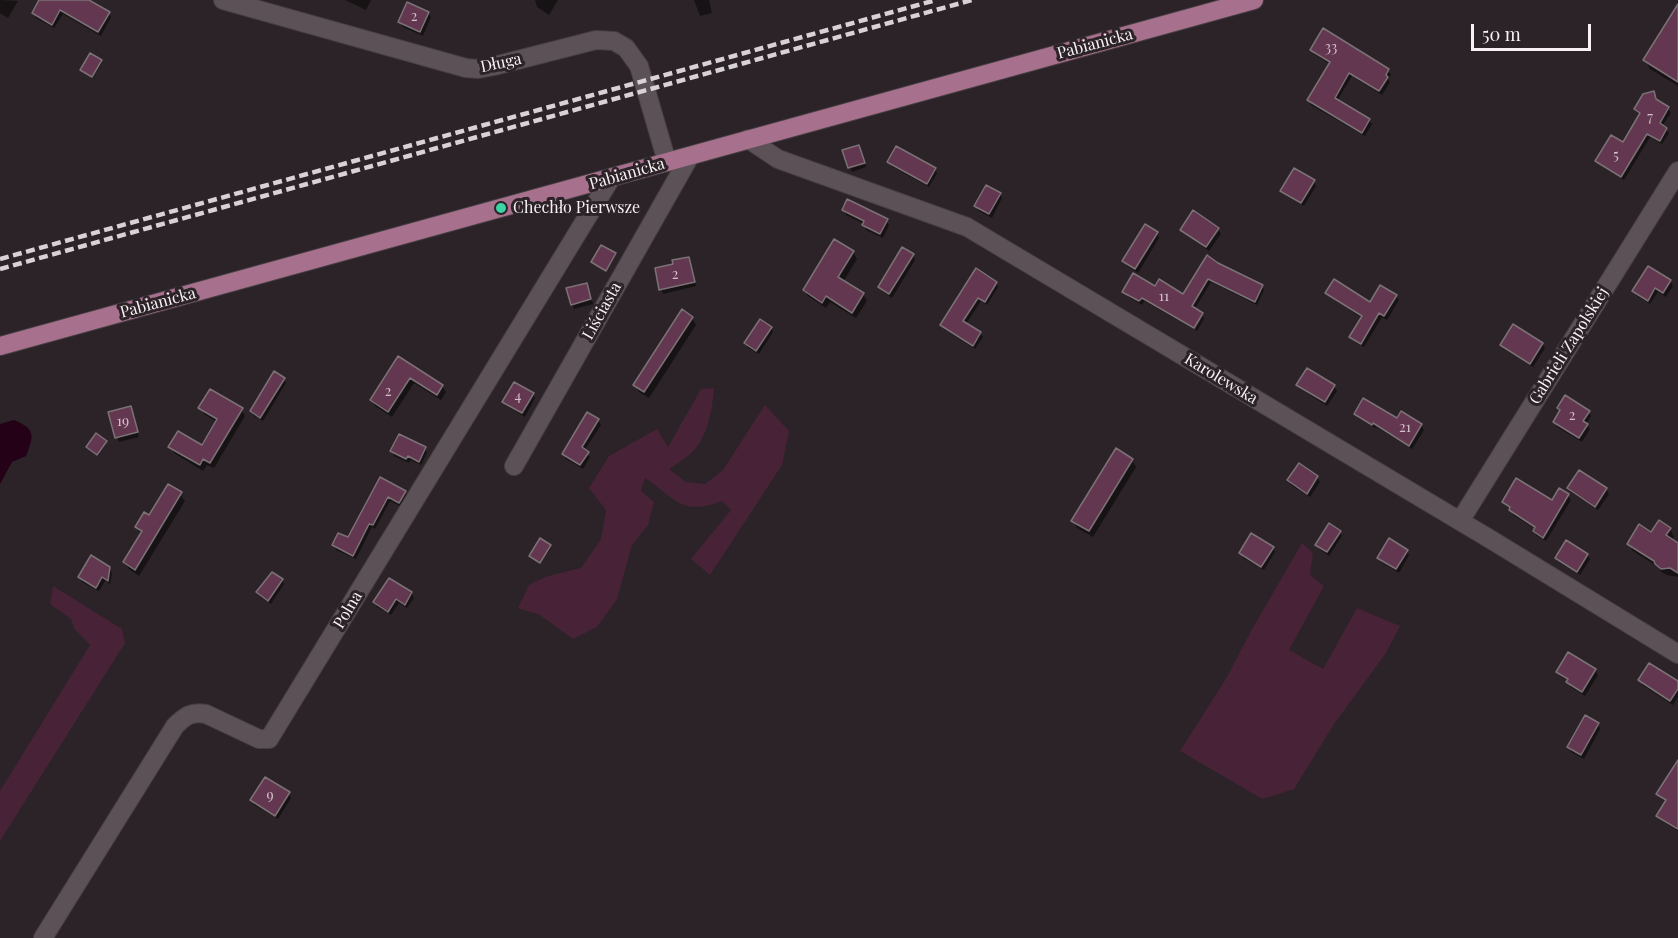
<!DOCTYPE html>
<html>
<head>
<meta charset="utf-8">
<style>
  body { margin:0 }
  #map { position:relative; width:1678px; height:938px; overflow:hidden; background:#2b2327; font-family:"Playfair Display",serif }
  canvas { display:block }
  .scale { position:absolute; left:1471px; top:24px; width:120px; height:27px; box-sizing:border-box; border:3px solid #f7f1f4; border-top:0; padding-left:8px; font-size:18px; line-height:21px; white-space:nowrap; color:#f7f1f4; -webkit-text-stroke:4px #2b2327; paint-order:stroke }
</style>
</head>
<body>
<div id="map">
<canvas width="1678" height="938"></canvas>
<div class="scale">50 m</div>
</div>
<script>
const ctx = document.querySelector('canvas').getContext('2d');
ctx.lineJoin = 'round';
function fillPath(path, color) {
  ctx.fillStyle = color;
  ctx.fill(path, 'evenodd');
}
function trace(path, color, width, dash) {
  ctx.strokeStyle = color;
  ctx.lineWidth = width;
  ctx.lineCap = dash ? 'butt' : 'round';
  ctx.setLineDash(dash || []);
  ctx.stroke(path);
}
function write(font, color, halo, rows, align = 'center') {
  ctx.font = font + ' "Playfair Display",serif';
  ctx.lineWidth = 6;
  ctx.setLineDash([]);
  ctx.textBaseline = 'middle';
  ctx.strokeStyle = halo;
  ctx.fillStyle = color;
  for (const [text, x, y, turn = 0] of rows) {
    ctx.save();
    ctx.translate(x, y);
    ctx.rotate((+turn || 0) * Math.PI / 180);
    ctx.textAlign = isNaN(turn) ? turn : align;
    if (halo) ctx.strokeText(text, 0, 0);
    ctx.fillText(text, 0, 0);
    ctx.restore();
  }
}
fillPath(new Path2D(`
  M714 388C712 411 708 439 689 455 683 460 676 464 669 469L686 482 705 484 723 470 765 405 789 431 782 465 710 575 691 559 731 510 722 501C682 516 677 500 645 478L641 491 654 502 648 525 632 545 617 599 597 627 573 639 540 615 518 608 529 585 545 577 581 568 601 539 606 510 589 488 609 456 657 429 668 447 701 389Z
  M1302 543 1313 553 1310 575 1324 586 1289 650 1323 669 1357 608 1400 626 1386 653 1334 724 1294 789 1262 799 1180 751 1227 677 1251 631Z
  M53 586 122 629 125 643 0 841V791L90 645 74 628 71 619 50 604Z`), '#482237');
fillPath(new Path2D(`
  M14 420C36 429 34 436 26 456L12 462 0 484V424Z`), '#250117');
fillPath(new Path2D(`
  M0 0 18 1 8 18 0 13Z
  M41 0H66L109 13 111 17 101 36 63 14 54 28 36 18 33 13Z
  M345 0H371L366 10Z
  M535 0H558L549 15 537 7Z
  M694 0H709L712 13 700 16Z
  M1678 7V86L1650 69 1645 60Z
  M428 13 431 17 423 36 403 27 400 22Z
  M1311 50 1388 70 1391 75 1388 79 1390 82 1382 95 1352 76 1337 101 1369 120 1372 124 1365 136 1311 105 1309 100 1330 64 1314 54Z
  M101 61 102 63 93 78 83 72 82 70Z
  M1654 92 1657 101 1668 108 1671 113 1662 126 1669 133 1662 144 1650 137 1624 180 1600 165 1597 161 1624 145 1641 115 1636 109Z
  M844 151H861L866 167 852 172Z
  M889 162 935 169 937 173 929 187 891 166Z
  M1314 181 1316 186 1304 206 1285 195 1282 191Z
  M1000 194 1002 198 992 218 979 211 976 206Z
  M844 210 886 221 889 225 883 238 866 230 864 224 846 215Z
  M1194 212 1218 229 1221 234 1209 251 1185 234 1182 230Z
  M1157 233 1159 238 1138 273 1127 266 1124 261Z
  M853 252 857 259 843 282 863 294 867 301 856 318 830 302 826 308 808 296 805 290Z
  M913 255 915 260 892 298 882 291 879 287Z
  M688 258 696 286 663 294 661 289Z
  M1217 264 1262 286 1264 290 1257 305 1211 282 1194 310 1201 314 1192 328 1144 301 1142 305 1127 296 1124 292 1156 288 1184 296Z
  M1670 281 1673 286 1666 297 1658 292 1650 304 1637 296 1634 291Z
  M996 283 998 287 987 305 981 301 966 324 980 333 983 337 975 349 944 329 942 325Z
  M586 284 593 304 574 309 572 304Z
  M1327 293 1371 304 1396 296 1399 300 1387 320 1382 317 1364 347 1354 341 1351 337 1362 318 1330 297Z
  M1203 316 1204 319 1197 331 1195 330Z
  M692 318 696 325 649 398 639 392 635 385Z
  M771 328 773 332 759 354 748 348 746 343Z
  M1542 344 1545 348 1533 367 1504 349 1502 345Z
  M399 358 442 386 446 392 441 400 414 383 392 417 375 406 372 400Z
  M284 379 286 383 263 421 254 416 251 411Z
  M1298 385 1334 386 1337 391 1327 406 1301 389Z
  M533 394 535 398 525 417 507 406 504 402Z
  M130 408 139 437 119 442 110 414Z
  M200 408 241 409 245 416 214 468 207 465 203 471 174 453 170 447H202L217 422 204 414Z
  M1559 408 1589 412 1591 416 1586 424 1590 429 1582 442 1557 427 1555 422 1561 412Z
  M1402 413 1421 425 1424 430 1412 449 1376 427 1375 428 1358 418 1355 414 1397 420Z
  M598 420 601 425 584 451 590 457 583 469 566 459 563 454Z
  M106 442 107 443 98 456 89 449Z
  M425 448 427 453 421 465 410 460 409 463 394 456 392 451Z
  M1132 460 1136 467 1093 537 1077 528 1073 521Z
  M1317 477 1320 482 1310 497 1291 485 1289 481Z
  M380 479 405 492 407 497 402 507 390 501 375 529 372 527 356 559 336 550 334 545 349 539Z
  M1568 488 1606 489 1609 494 1598 510 1571 492Z
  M180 494 185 501 139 576 129 569 125 562 141 534 137 527Z
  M1568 496 1571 500 1546 541 1537 536 1534 531 1536 529 1513 515 1511 509 1503 502H1552Z
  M1670 529 1674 537 1672 540 1678 545V577L1667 575 1661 572 1658 567 1633 551 1629 544 1652 534Z
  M1339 532 1342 536 1329 556 1319 549 1317 545Z
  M550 546 551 548 541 563 532 557Z
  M1273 548 1275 552 1264 570 1243 558 1241 553Z
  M1407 551 1409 555 1399 573 1381 562 1379 558Z
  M1587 555 1590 559 1580 575 1559 562 1557 558Z
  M109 568 112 573 110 584 105 581 99 591 82 582 80 577Z
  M282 580 284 584 271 604 260 597 258 593Z
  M411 593 414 598 407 608 399 603 391 615 377 607 375 602Z
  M1595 670 1598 675 1585 696 1571 687 1569 681 1560 676 1558 672Z
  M1640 680 1678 683V697L1673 705 1642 685Z
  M1598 724 1600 729 1584 759 1571 752 1569 747Z
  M1678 763V831L1661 820 1658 816 1666 802 1658 794Z
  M289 793 291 798 278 819 254 805 252 800Z`), '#0007');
const building = new Path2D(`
  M39 0H89L110 12 98 32 60 10 52 25 32 13Z
  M407 2 429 12 420 32 398 22Z
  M1678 4V82L1643 60Z
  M1323 28 1389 69 1386 75 1388 77 1379 91 1349 73 1335 98 1370 119 1362 133 1307 100 1330 62 1310 50Z
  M90 53 102 60 92 77 80 70Z
  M1654 91 1656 99 1669 107 1660 123 1667 128 1660 141 1647 134 1621 177 1595 161 1611 135 1623 142 1640 113 1634 109 1643 94Z
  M859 145 865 163 848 168 842 150Z
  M896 146 936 168 927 184 887 162Z
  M1294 168 1315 180 1301 203 1280 191Z
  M986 185 1001 193 989 214 974 206Z
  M847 199 888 219 880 234 862 225 864 221 842 210Z
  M1193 210 1219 228 1206 247 1180 230Z
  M1145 224 1158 232 1135 269 1122 261Z
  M834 239 854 251 838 277 864 293 852 313 826 296 822 303 803 290Z
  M601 245 616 253 606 271 591 262Z
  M902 247 914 254 889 294 878 287Z
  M1207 255 1218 263 1263 285 1255 302 1208 279 1192 306 1203 313 1194 328 1142 298 1139 301 1122 292 1133 273 1155 286 1159 279 1183 294Z
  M689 257 695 282 659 290 655 268 673 264 672 260Z
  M1648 266 1671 280 1663 293 1655 288 1648 301 1632 291Z
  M976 268 997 282 985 302 978 298 963 321 981 332 973 346 940 325Z
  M1334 279 1370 302 1380 285 1397 295 1384 316 1379 313 1361 344 1349 337 1362 316 1325 293Z
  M587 283 591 299 571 305 566 288Z
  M682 309 693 317 644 392 633 385Z
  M760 319 772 327 756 351 744 343Z
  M1513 324 1543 343 1530 364 1500 345Z
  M398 356 443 385 437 395 410 378 388 412 370 400Z
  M1307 368 1335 385 1325 402 1296 385Z
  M274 371 285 378 260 418 250 411Z
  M514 382 534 393 522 413 502 402Z
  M210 389 243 408 210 463 203 459 200 465 168 447 178 431 202 445 217 419 198 408Z
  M1565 395 1590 411 1583 421 1588 424 1579 438 1553 422 1560 410 1557 408Z
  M1363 398 1397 418 1401 411 1422 424 1409 446 1373 423 1372 425 1354 414Z
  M131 406 138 432 115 438 108 412Z
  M587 412 599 419 582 447 589 452 580 465 562 454Z
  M96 433 107 441 97 455 86 447Z
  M399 434 426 447 419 462 408 456 406 459 390 451Z
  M1116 448 1133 459 1089 531 1071 521Z
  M1299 463 1318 476 1307 494 1287 480Z
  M1579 470 1607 488 1595 507 1567 488Z
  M380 477 406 491 399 503 388 497 373 525 369 524 353 556 332 545 338 533 348 537Z
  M1516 478 1552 500 1559 488 1569 494 1543 538 1533 531 1535 527 1509 510 1510 507 1502 502Z
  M168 484 182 492 135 570 123 562 142 531 135 527 144 512 149 515Z
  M1659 520 1671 528 1666 535 1678 543V573L1670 568 1661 569 1655 564 1654 561 1627 544 1639 524 1651 532Z
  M1329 523 1341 531 1327 552 1315 545Z
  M1251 533 1274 547 1261 567 1239 553Z
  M540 538 551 545 540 563 529 556Z
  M1389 538 1408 550 1396 569 1377 558Z
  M1566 540 1588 554 1577 572 1555 558Z
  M91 555 110 567 108 581 102 577 96 588 78 577Z
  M272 572 283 579 268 601 256 592Z
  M389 578 412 592 405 605 396 599 388 612 373 602Z
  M1568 652 1596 669 1582 692 1566 682 1568 679 1556 672Z
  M1649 663 1678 681V689L1670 701 1638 680Z
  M1585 715 1599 723 1581 755 1567 747Z
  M1678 760V829L1656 816 1666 800 1656 794Z
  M265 777 290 792 275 816 250 800Z`);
fillPath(building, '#63374f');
trace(building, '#7b7176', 1.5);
const minor = new Path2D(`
  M223 0 466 68 478 69 494 66 596 40 614 41 626 48 639 66 667 162
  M748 139 778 159 967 227 1490 539 1678 654
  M514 466 690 156
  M1460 521 1678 171
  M43 938 175 726C185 716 192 711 206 714L259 739H269L611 178`);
const major = new Path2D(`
  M0 346 1254 0`);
trace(minor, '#453e42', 20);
trace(major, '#453e42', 20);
trace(minor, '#5b5156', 18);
trace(major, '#a7708d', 18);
trace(new Path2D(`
  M0 259 936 0
  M0 269 972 0`), '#d8d2d5', 4.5, [9, 4.5]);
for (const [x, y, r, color] of [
  [501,208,6,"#3ad4a5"]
]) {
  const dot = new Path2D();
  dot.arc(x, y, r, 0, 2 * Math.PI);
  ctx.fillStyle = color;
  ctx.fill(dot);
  trace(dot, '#2b2327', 2);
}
write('14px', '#d2c2cb', null, [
  ["2",414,17],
  ["33",1331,48],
  ["7",1650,118],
  ["5",1616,156],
  ["2",675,275],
  ["11",1164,297],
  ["2",388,392],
  ["4",518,397],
  ["2",1572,416],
  ["19",123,422],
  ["21",1405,428],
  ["9",270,796]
]);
write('16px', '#f7f1f4', '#2b2327', [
  ["Pabianicka",1095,44,-15],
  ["Długa",501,63,-12],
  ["Pabianicka",627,174,-16],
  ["Pabianicka",158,303,-15],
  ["Liściasta",602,311,-61],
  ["Gabrieli Zapolskiej",1569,346,-58],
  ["Karolewska",1221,379,31],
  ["Polna",348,610,-59]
]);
write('16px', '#f7f1f4', '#2b2327', [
  ["Chechło Pierwsze",513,208]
], 'left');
</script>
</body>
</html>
